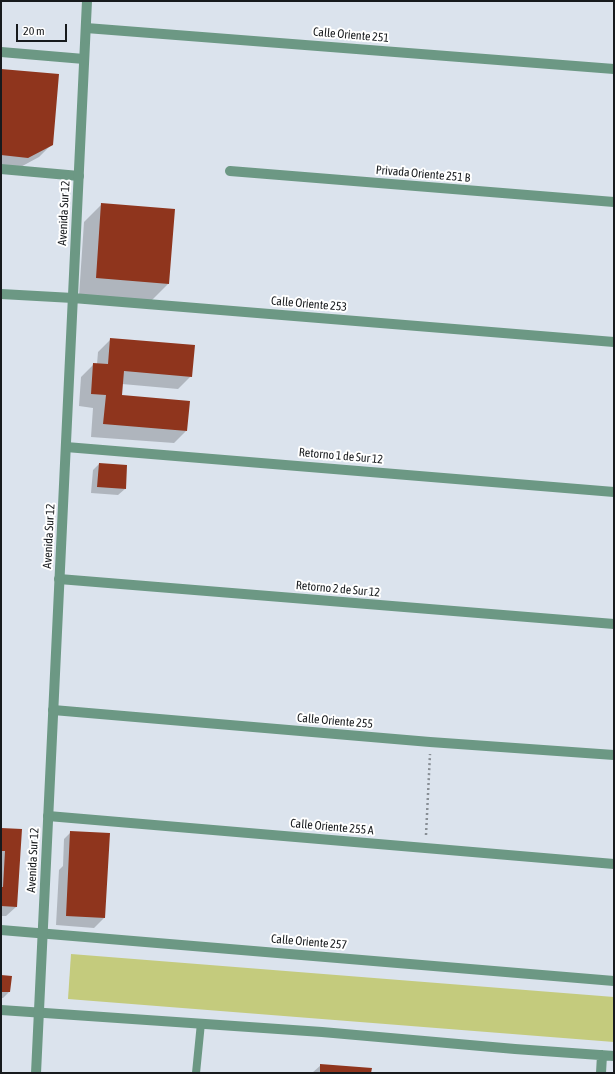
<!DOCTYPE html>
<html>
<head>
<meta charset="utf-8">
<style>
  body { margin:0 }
  #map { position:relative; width:615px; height:1074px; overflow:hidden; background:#dbe3ed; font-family:"Asap Condensed",sans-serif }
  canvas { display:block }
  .frame { position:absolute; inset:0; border:2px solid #171a1d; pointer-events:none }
  .scale { position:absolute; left:16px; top:24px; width:51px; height:18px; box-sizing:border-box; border:2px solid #171a1d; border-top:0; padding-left:5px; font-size:12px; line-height:14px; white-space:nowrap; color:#171a1d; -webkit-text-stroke:3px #fff; paint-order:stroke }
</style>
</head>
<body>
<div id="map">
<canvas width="615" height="1074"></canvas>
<div class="frame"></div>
<div class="scale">20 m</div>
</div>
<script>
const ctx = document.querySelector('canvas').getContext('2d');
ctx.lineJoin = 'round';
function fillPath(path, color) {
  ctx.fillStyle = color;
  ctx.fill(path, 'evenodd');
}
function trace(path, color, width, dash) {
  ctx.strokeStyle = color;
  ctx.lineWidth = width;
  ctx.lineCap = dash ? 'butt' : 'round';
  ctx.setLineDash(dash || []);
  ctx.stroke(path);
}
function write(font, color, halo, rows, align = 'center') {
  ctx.font = font + ' "Asap Condensed",sans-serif';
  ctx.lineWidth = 4;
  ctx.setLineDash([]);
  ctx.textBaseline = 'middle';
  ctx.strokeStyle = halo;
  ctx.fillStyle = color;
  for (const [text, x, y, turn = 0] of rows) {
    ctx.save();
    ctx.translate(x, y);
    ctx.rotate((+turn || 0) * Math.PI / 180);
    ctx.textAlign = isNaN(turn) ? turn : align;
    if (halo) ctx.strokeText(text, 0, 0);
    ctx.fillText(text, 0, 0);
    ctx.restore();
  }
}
fillPath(new Path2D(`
  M71 954 614 997V1042L68 999Z`), '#c4cb7d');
fillPath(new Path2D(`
  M1 70 52 144 39 157 15 170 1 169Z
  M102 204 168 284 151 301 79 296 84 222Z
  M111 339 191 376 178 389 122 384 121 396 186 431 174 443 91 437 93 408 79 406 81 377 94 364H97L98 352Z
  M99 464 125 489 118 495 91 493 93 470Z
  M1 829 16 907 6 916H1Z
  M71 832 108 834 104 918 94 928 56 925 59 870 63 866 64 839Z
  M1 976 9 992 3 998H1Z
  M321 1065 370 1073H312Z
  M423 1072 440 1073H422Z`), '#0003');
fillPath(new Path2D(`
  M1 69 59 74 53 145 28 158 1 155Z
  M101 203 175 209 169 284 96 278Z
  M110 338 195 345 192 377 124 371 122 395 190 401 187 431 103 424 106 395 91 394 93 363 108 364Z
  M99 463 127 465 126 489 97 487Z
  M1 828 22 829 17 907 1 906V887H3L5 851H1Z
  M70 831 110 833 105 918 66 916Z
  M1 975 12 976 10 992H1Z
  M320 1064 372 1068 371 1073H320Z`), '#8f351d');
trace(new Path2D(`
  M426 835 430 754`), '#888e95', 2.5, [2, 3]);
trace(new Path2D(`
  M196 1073 201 1023`), '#6c9884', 8);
trace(new Path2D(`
  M86 28 614 69
  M1 52 84 59
  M1 169 79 176
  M230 171 614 202
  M66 447 614 492
  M59 579 614 624
  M53 710 430 742 614 755
  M48 816 614 864
  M1 930 614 981
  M1 1010 322 1032 515 1049 614 1056
  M601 1073 602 1055`), '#6c9884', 10);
trace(new Path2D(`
  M1 294 73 298 614 342
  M36 1073 87 1`), '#6c9884', 10);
write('12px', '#171a1d', '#fff', [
  ["Calle Oriente 251",351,35,5],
  ["Privada Oriente 251 B",423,174,5],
  ["Avenida Sur 12",64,213,-87],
  ["Calle Oriente 253",309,304,5],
  ["Retorno 1 de Sur 12",341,456,5],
  ["Avenida Sur 12",49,536,-87],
  ["Retorno 2 de Sur 12",338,589,5],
  ["Calle Oriente 255",335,721,5],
  ["Calle Oriente 255 A",332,827,5],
  ["Avenida Sur 12",33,860,-87],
  ["Calle Oriente 257",309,942,5]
]);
</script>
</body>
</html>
